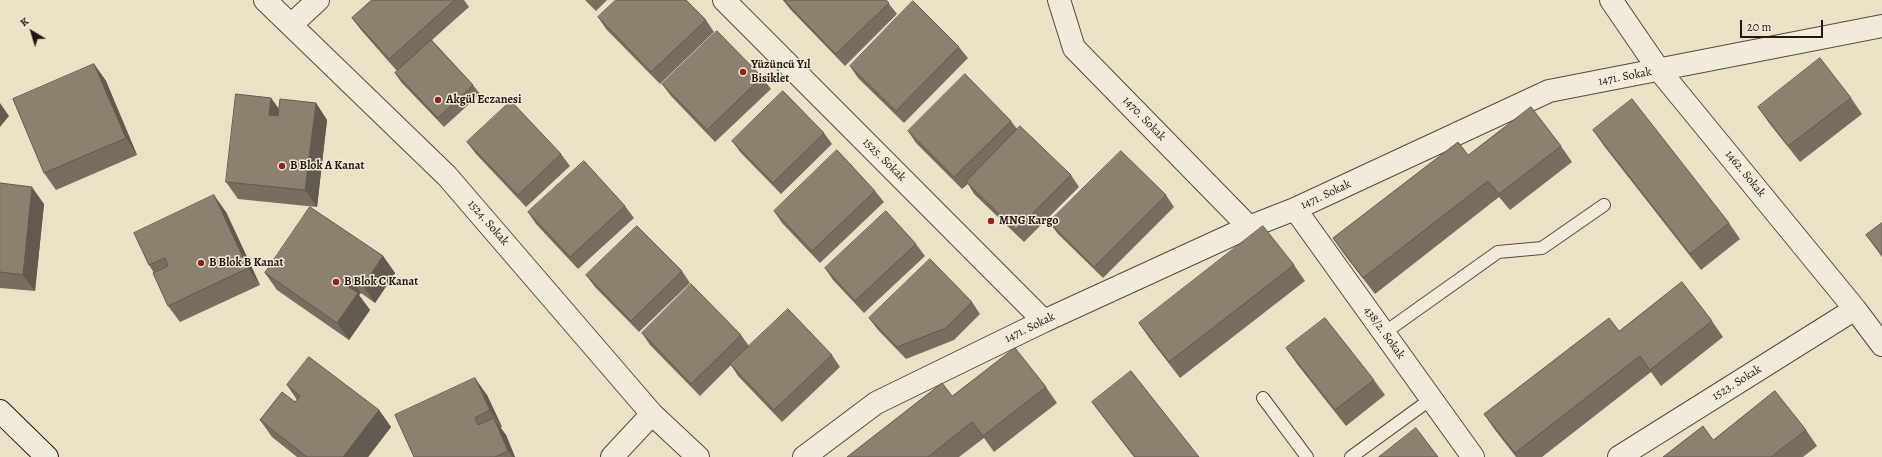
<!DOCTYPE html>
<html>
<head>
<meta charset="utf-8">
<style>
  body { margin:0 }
  #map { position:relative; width:1882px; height:457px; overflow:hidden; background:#eae1c6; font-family:Alegreya,serif }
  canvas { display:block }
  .north { position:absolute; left:12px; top:12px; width:40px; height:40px; -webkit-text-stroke:3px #f1ecda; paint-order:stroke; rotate:322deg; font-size:11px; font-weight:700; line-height:16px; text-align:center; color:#261610 }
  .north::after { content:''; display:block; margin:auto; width:14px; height:18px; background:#261610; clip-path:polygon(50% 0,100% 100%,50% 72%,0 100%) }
  .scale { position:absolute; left:1740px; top:20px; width:83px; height:18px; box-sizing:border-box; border:2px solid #261610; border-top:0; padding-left:5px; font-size:12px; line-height:14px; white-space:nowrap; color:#261610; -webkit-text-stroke:3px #f1ecda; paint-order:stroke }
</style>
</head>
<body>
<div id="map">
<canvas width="1882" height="457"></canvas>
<div class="north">K</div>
<div class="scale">20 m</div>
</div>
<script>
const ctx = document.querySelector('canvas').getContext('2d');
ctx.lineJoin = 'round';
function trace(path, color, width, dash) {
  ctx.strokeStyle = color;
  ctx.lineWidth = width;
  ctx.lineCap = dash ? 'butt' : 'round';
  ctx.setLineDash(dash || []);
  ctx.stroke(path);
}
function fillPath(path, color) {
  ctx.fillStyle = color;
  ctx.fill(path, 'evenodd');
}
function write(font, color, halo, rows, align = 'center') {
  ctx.font = font + ' Alegreya,serif';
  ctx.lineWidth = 3;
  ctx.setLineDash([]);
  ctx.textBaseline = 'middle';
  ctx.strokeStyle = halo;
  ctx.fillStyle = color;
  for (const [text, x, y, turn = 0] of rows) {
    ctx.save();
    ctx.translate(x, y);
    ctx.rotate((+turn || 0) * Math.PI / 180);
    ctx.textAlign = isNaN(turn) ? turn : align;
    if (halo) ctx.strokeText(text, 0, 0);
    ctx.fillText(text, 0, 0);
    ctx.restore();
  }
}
const lane = new Path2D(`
  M1384 333 1498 252 1542 248 1604 205
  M1263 398 1307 457
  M1351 457 1431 399`);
const street = new Path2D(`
  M265 0 447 176 652 414 698 457
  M724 0 1044 321
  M1059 0 1074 48 1249 227
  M1611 0 1659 70 1855 309 1882 345
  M291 25 318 0
  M1295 209 1473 457
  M612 457 652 414
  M804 457 876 403 1044 321 1249 227 1295 209 1549 91 1882 26
  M1619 457 1855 309`);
const secondary = new Path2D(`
  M0 411 47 457`);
trace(lane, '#57493e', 14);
trace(street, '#57493e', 24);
trace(secondary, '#261610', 24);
trace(lane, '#f1ecda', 12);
trace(street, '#f1ecda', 22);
trace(secondary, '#f1ecda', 22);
fillPath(new Path2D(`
  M372 0H464L469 7 432 40 473 85 480 94 444 127 401 82 395 73 397 71 361 30 352 18Z
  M585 0H607L596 11Z
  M783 0H886L897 14 845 66 790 9Z
  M598 17 706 20 714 32 660 84 606 29Z
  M959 47 968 58 904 123 858 78 850 66Z
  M94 64 106 81 137 155 56 190 44 173Z
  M762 77 771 89 715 142 671 96 662 84Z
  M271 98 279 109 316 103 327 120 317 207 238 199 226 182Z
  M1851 98 1862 114 1800 162 1769 123 1758 107Z
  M1011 121 1017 129 1071 175 1079 187 1024 242 974 194 968 184 962 189 916 143 908 131Z
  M1593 130 1729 223 1740 239 1701 270 1604 146Z
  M824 133 832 144 781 194 741 153 732 141Z
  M467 142 561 154 570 166 526 207 476 154Z
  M1561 146 1572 162 1510 210 1499 197 1375 294 1344 254 1333 238 1468 155Z
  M0 183 44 204 35 291 0 288Z
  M875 191 884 202 820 263 782 223 774 211Z
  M1166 195 1174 207 1103 278 1058 234 1049 222Z
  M625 206 634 218 578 269 536 224 528 212Z
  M226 212 260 285 180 322 168 306 154 273 149 265Z
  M1882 223V257L1866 235Z
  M916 244 925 256 864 313 833 280 825 268Z
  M383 256 395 273 375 303 361 293 359 295 370 310 349 340 277 290 265 273Z
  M1294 265 1305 281 1180 378 1150 339 1139 323Z
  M682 271 690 283 639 332 595 287 586 275Z
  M972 302 980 314 954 340 906 359 878 330 869 318Z
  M1712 321 1723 337 1661 386 1651 372 1542 457H1516L1495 430 1484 414 1619 331Z
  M642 333 741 335 749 346 832 355 840 367 782 422 738 376 731 365 700 396 650 345Z
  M1286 348 1374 380 1385 395 1346 426 1297 364Z
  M287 385 379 410 391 427 368 457H297L272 437 260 420 295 402 297 400Z
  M1046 387 1057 403 994 452 984 438 959 457H847L952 396Z
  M487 395 502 427 500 428 506 435 515 457H414Z
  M1092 402 1199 457H1134L1103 417Z
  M1806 430 1817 446 1803 457H1663L1713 440Z`), '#786e5f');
fillPath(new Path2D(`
  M94 64 106 81 137 155 126 138Z
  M271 98 283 115 281 132 269 115Z
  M0 103 9 116 0 127Z
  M316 103 327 120 317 207 305 190Z
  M32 187 44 204 35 291 23 275Z
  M214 195 226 212 260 285 248 268Z
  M383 256 395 273 375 303 363 286Z
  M349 276 361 293 359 295 370 310 349 340 337 323 344 284Z
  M475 378 487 395 502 427 490 410Z
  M379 410 391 427 368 457H343Z
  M494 418 506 435 515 457H513L508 451Z`), '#625a4e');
const building = new Path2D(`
  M372 0H455L389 59 352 18Z
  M616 0H686L706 20 651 72 598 17Z
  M784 0H886L889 3 836 54Z
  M913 1 959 47 896 111 850 66Z
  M717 31 762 77 707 130 662 84Z
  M431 40 473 85 438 118 395 73Z
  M1820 58 1851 98 1788 146 1758 107Z
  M94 64 126 138 44 173 13 99Z
  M965 74 1011 121 954 177 908 131Z
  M783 91 824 133 773 183 732 141Z
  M236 94 271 98 269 115 278 116 280 99 316 103 305 190 226 182Z
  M1632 99 1729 223 1690 254 1593 130Z
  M511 101 561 154 518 195 467 142Z
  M1531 107 1561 146 1499 194 1488 181 1363 278 1333 238 1458 142 1468 155Z
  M1020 126 1071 175 1016 230 966 182Z
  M837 150 875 191 812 251 774 211Z
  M1121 151 1166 195 1094 267 1049 222Z
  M584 161 625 206 570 257 528 212Z
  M0 183 32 187 23 275 0 272Z
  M214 195 248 268 168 306 153 273 168 266 165 258 149 265 134 233Z
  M310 207 383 256 363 286 349 276 344 284 358 293 337 323 265 273Z
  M886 211 916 244 855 301 825 268Z
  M1882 223V255L1866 235Z
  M637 226 682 271 631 321 586 275Z
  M1263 226 1294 265 1169 362 1139 323Z
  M930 259 972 302 946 328 897 347 869 318Z
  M1682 282 1712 321 1650 370 1640 356 1515 453 1484 414 1609 318 1619 331Z
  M691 284 741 335 691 384 642 333Z
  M788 309 832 355 774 410 730 364Z
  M1325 318 1374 380 1335 410 1286 348Z
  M1015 348 1046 387 983 436 972 422 928 457H847L942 383 952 396Z
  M309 357 379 410 343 457H307L260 420 282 392 295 402 300 396 287 385Z
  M1131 371 1199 457H1135L1092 402Z
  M475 378 490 410 475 418 478 425 494 418 508 451 495 457H414L395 415Z
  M1775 391 1806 430 1771 457H1663L1703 426 1713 440Z
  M1416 428 1438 457H1379Z`);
fillPath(building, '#8c806f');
trace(building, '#625a4e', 1);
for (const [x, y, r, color] of [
  [743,72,4,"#8f2418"],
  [438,100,4,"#8f2418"],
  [282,166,4,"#8f2418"],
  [991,221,4,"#8f2418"],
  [201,263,4,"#8f2418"],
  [336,282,4,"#8f2418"]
]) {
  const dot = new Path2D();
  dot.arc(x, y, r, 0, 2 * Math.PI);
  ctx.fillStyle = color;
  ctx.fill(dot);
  trace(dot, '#f1ecda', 1.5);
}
write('bold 12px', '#261610', '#f1ecda', [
  ["Yüzüncü Yıl",751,65],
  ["Bisiklet",751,79],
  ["Akgül Eczanesi",446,100],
  ["B Blok A Kanat",290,166],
  ["MNG Kargo",999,221],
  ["B Blok B Kanat",209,263],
  ["B Blok C Kanat",344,282]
], 'left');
write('12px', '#261610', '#f1ecda', [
  ["1471. Sokak",1625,77,-11],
  ["1470. Sokak",1144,119,46],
  ["1525. Sokak",884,160,45],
  ["1462. Sokak",1745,174,51],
  ["1471. Sokak",1326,195,-25],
  ["1524. Sokak",488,223,49],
  ["1471. Sokak",1030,328,-26],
  ["438/2. Sokak",1384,333,54],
  ["1523. Sokak",1737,383,-32]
]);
</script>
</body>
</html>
